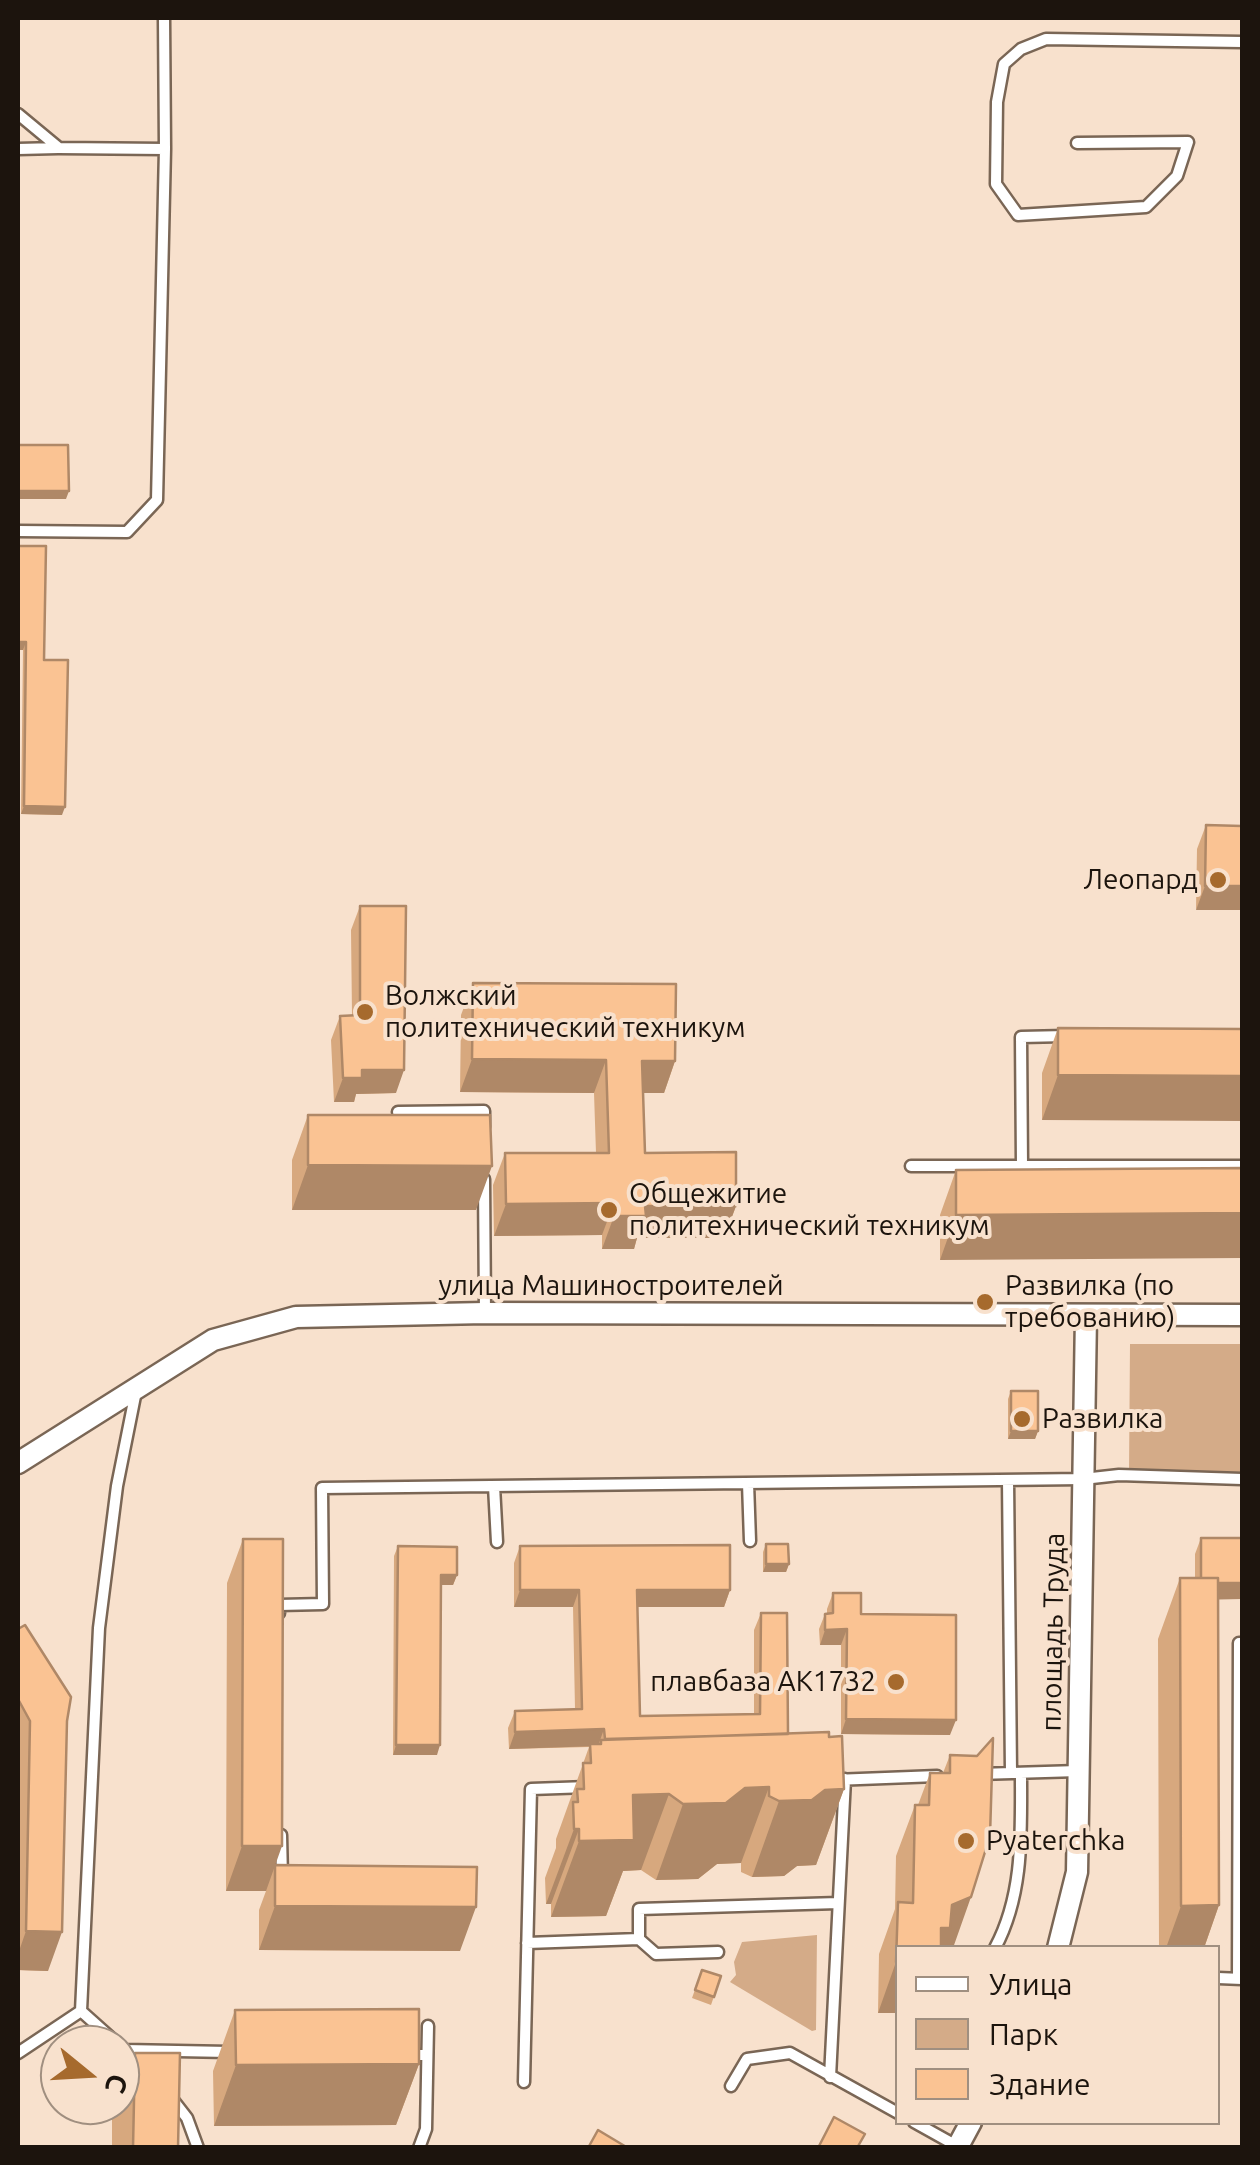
<!DOCTYPE html>
<html>
<head>
<meta charset="utf-8">
<style>
  body { margin:0 }
  #map { position:relative; width:1260px; height:2165px; overflow:hidden; background:#f8e1cd; font-family:Ubuntu,sans-serif }
  canvas { display:block }
  .frame { position:absolute; inset:0; border:20px solid #1c140d; pointer-events:none }
  .legend { position:absolute; left:895px; top:1945px; width:325px; height:180px; box-sizing:border-box; background:#f8e1cd; border:2px solid #a08f80; margin:0; padding:12px 18px; list-style:none; font-size:30px; color:#1c140d }
  .legend li { display:flex; align-items:center; gap:20px; height:50px }
  .legend b { width:50px; border:2px solid #a08f80 }
  .north { position:absolute; left:40px; top:2025px; width:100px; height:100px; box-sizing:border-box; background:#f8e1cd; border:2px solid #a08f80; border-radius:50%; rotate:108deg; font-size:28px; font-weight:700; line-height:40px; text-align:center; color:#1c140d }
  .north::after { content:''; display:block; margin:auto; width:35px; height:45px; background:#a66a2d; clip-path:polygon(50% 0,100% 100%,50% 72%,0 100%) }
</style>
</head>
<body>
<div id="map">
<canvas width="1260" height="2165"></canvas>
<div class="frame"></div>
<ul class="legend">
<li><b style="height:12px;background:#fff"></b>Улица</li>
<li><b style="height:28px;background:#d4ab88"></b>Парк</li>
<li><b style="height:28px;background:#fac393"></b>Здание</li>
</ul>
<div class="north">С</div>
</div>
<script>
const ctx = document.querySelector('canvas').getContext('2d');
ctx.lineJoin = 'round';
function fillPath(path, color) {
  ctx.fillStyle = color;
  ctx.fill(path, 'evenodd');
}
function trace(path, color, width, dash) {
  ctx.strokeStyle = color;
  ctx.lineWidth = width;
  ctx.lineCap = dash ? 'butt' : 'round';
  ctx.setLineDash(dash || []);
  ctx.stroke(path);
}
function write(font, color, halo, rows, align = 'center') {
  ctx.font = font + ' Ubuntu,sans-serif';
  ctx.lineWidth = 8;
  ctx.setLineDash([]);
  ctx.textBaseline = 'middle';
  ctx.strokeStyle = halo;
  ctx.fillStyle = color;
  for (const [text, x, y, turn = 0] of rows) {
    ctx.save();
    ctx.translate(x, y);
    ctx.rotate((+turn || 0) * Math.PI / 180);
    ctx.textAlign = isNaN(turn) ? turn : align;
    if (halo) ctx.strokeText(text, 0, 0);
    ctx.fillText(text, 0, 0);
    ctx.restore();
  }
}
fillPath(new Path2D(`
  M1130 1344H1242V1473H1129Z
  M817 1935 816 2030 812 2031 730 1982 736 1975 734 1962 742 1942Z`), '#d4ab88');
const service = new Path2D(`
  M18 114 59 148 165 149
  M1077 143 1188 142 1177 176 1146 207 1018 215 996 184 997 102 1004 64 1021 49 1046 39 1242 42
  M18 149 58 148
  M18 531 127 532 157 500 165 149 164 18
  M398 1112 484 1111V1127
  M911 1166H1242
  M1022 1166 1021 1037 1066 1036
  M484 1179 485 1313
  M1008 1480 1011 1773
  M748 1483 750 1541
  M494 1486 497 1542
  M279 1613V1605L323 1604 322 1488 1083 1479 1119 1475 1242 1479
  M979 1774 1078 1771
  M834 1780 937 1776
  M281 1835 282 1878
  M639 1939 656 1954 718 1952
  M527 1943 639 1939V1909L838 1903
  M995 1948C1024 1894 1021 1833 1021 1773
  M1218 1978 1242 1979
  M1238 1979 1239 1643H1242
  M81 2011 99 1628 117 1486 136 1391
  M81 2011 119 2045
  M125 2050 229 2052
  M18 2053 81 2011
  M406 2055H426
  M830 2077 845 1779
  M524 2082 531 1789 588 1787
  M731 2086 747 2059 790 2053 898 2113
  M173 2100 187 2118 198 2148
  M914 2122 957 2146
  M419 2148 426 2129 428 2026`);
const minor = new Path2D(`
  M18 1463 213 1340 296 1317 485 1313 1242 1315
  M1058 1948 1077 1872 1086 1315
  M957 2148 971 2122`);
trace(service, '#7a6655', 15);
trace(minor, '#7a6655', 25);
trace(service, '#fff', 10);
trace(minor, '#fff', 20);
fillPath(new Path2D(`
  M18 546 44 660 62 815 21 814 23 650H18Z
  M1206 825 1242 826 1196 910 1197 849Z
  M360 906 396 1093 356 1094 354 1102H334L331 1040 340 1016 352 1015 351 930Z
  M473 983 675 1061 664 1093H643L645 1153 736 1206 724 1238H637L634 1249H602V1235L494 1236 493 1185 505 1153H596L594 1093 460 1092 461 1015Z
  M1058 1028 1242 1029 1042 1120V1073Z
  M308 1115 476 1210H292V1160Z
  M1242 1168 940 1260V1215L956 1170Z
  M1011 1391 1038 1431 1035 1439H1008V1399Z
  M1201 1538 1218 1599 1219 1905 1204 1948H1159L1158 1639 1180 1578H1195V1554Z
  M243 1539 275 1865 460 1951 259 1950V1910L266 1891H226L227 1583Z
  M766 1544 789 1564 786 1572H763V1552Z
  M398 1546 457 1575 453 1585H440L437 1755H393L394 1556Z
  M520 1546 730 1590 724 1607H637L640 1716 754 1714V1630L761 1613 788 1734 829 1737 844 1789 816 1865 797 1866 784 1876 752 1877 741 1872V1863L717 1864 698 1879 656 1880 641 1870 623 1871 606 1916 551 1917V1904H546L545 1878 556 1848V1839L589 1747 509 1749 508 1728 515 1711 575 1709 573 1607H514V1563Z
  M833 1593 861 1614 950 1735 841 1734V1645H820L819 1629 825 1614 827 1613V1609Z
  M18 1629 67 1721 48 1971 18 1970Z
  M950 1755 977 1756 898 1948V2013H878L879 1954 895 1909 896 1856 915 1805H918L930 1773H943Z
  M702 1970 721 1976 711 2005 692 1998Z
  M235 2010 419 2064 396 2125 214 2126 213 2071Z
  M135 2053 178 2148H112V2114L116 2105H120V2093Z`), '#d7a87e');
fillPath(new Path2D(`
  M18 491H69L66 499H18Z
  M18 642H26L23 650H18Z
  M24 806 65 807 62 815 21 814Z
  M1205 886H1242V910H1196Z
  M472 1059 606 1060 594 1093 460 1092Z
  M642 1061H675L664 1093H630Z
  M362 1070H404L396 1093 356 1094 354 1102H334L343 1078Z
  M1058 1075 1242 1076V1121L1042 1120Z
  M308 1165 492 1166 476 1210H292Z
  M614 1203 602 1235 494 1236 506 1204Z
  M645 1206H736L724 1238H637L634 1249H602L614 1216Z
  M1242 1213V1258L940 1260 956 1215Z
  M1011 1431H1038L1035 1439H1008Z
  M766 1564H789L786 1572H763Z
  M441 1575H457L453 1585H437Z
  M1201 1583H1242V1599L1195 1600Z
  M520 1590H579L573 1607H514Z
  M637 1590H730L724 1607H631Z
  M847 1629 841 1645H820L825 1630Z
  M846 1719 956 1720 950 1735 841 1734Z
  M604 1729 598 1746 509 1749 515 1732Z
  M396 1745H440L437 1755H393Z
  M769 1787 741 1863 717 1864 698 1879 656 1880 683 1804 745 1788Z
  M844 1789 816 1865 797 1866 784 1876 752 1877 779 1801 825 1790Z
  M669 1794 641 1870 623 1871 606 1916 551 1917 579 1841 633 1795Z
  M574 1829H579L551 1904H546Z
  M242 1846H282L266 1891H226Z
  M971 1897 953 1948H934L952 1905Z
  M1219 1905 1204 1948H1166L1181 1906Z
  M275 1906 476 1907 460 1951 259 1950Z
  M26 1931 62 1932 48 1971 18 1970V1954Z
  M896 1962 898 2013H878Z
  M419 2064 396 2125 214 2126 236 2065Z`), '#af8867');
const building = new Path2D(`
  M18 445H68L69 491H18Z
  M18 546H46L44 660H68L65 807 24 806 26 642H18Z
  M1206 825 1242 826V886H1205Z
  M360 906H406L404 1070H362V1078H343L340 1016 360 1015Z
  M473 983 676 984 675 1061H642L645 1153 736 1152V1206H645L646 1216H614V1203L506 1204 505 1153H609L606 1060 472 1059Z
  M1058 1028 1242 1029V1076L1058 1075Z
  M308 1115H490L492 1166 308 1165Z
  M1242 1168V1213L956 1215V1170Z
  M1011 1391H1038V1431H1011Z
  M1201 1538H1242V1583H1218V1578H1201Z
  M243 1539H283L282 1846H242Z
  M766 1544H788L789 1564H766Z
  M730 1545V1590H637L640 1716 760 1714 761 1613H787L788 1734 605 1739 604 1729 515 1732V1711L582 1709 579 1590H520V1546Z
  M398 1546 457 1547V1575H441L440 1745H396Z
  M1180 1578H1218L1219 1905 1181 1906Z
  M833 1593H861V1614L956 1615V1720L846 1719 847 1629 825 1630V1614L833 1613Z
  M25 1625 71 1697 67 1721 62 1932 26 1931 30 1721 18 1699V1629Z
  M829 1732V1737L842 1736 844 1789 825 1790 812 1800 779 1801 769 1796V1787L745 1788 726 1803 683 1804 669 1794 633 1795 634 1840 579 1841V1829H574L573 1802H578L577 1789H584L583 1763H591L590 1744H601V1740Z
  M993 1738 990 1836 971 1897 952 1905 950 1928H941V1948H898L896 1962 898 1902 913 1903 915 1805H929L930 1773H950V1755L977 1756Z
  M275 1865 477 1867 476 1907 275 1906Z
  M702 1970 721 1976 714 1997 695 1990Z
  M419 2009V2064L236 2065 235 2010Z
  M135 2053H180L178 2148H133Z
  M834 2117 865 2134 857 2148H818Z
  M598 2130 628 2148H588Z`);
fillPath(building, '#fac393');
trace(building, '#af8867', 2.5);
for (const [x, y, r, color] of [
  [1218,880,10,"#a66a2d"],
  [365,1012,10,"#a66a2d"],
  [609,1210,10,"#a66a2d"],
  [985,1302,10,"#a66a2d"],
  [1022,1419,10,"#a66a2d"],
  [896,1682,10,"#a66a2d"],
  [966,1841,10,"#a66a2d"]
]) {
  const dot = new Path2D();
  dot.arc(x, y, r, 0, 2 * Math.PI);
  ctx.fillStyle = color;
  ctx.fill(dot);
  trace(dot, '#f8e1cd', 4);
}
write('28px', '#1c140d', '#f8e1cd', [
  ["Леопард",1198,880,"right"],
  ["Волжский",385,996],
  ["политехнический техникум",385,1028],
  ["Общежитие",629,1194],
  ["политехнический техникум",629,1226],
  ["Развилка (по",1005,1286],
  ["требованию)",1005,1318],
  ["Развилка",1042,1419],
  ["плавбаза АК1732",876,1682,"right"],
  ["Pyaterchka",986,1841]
], 'left');
write('28px', '#1c140d', '#f8e1cd', [
  ["улица Машиностроителей",611,1286],
  ["площадь Труда",1053,1632,-89]
]);
</script>
</body>
</html>
